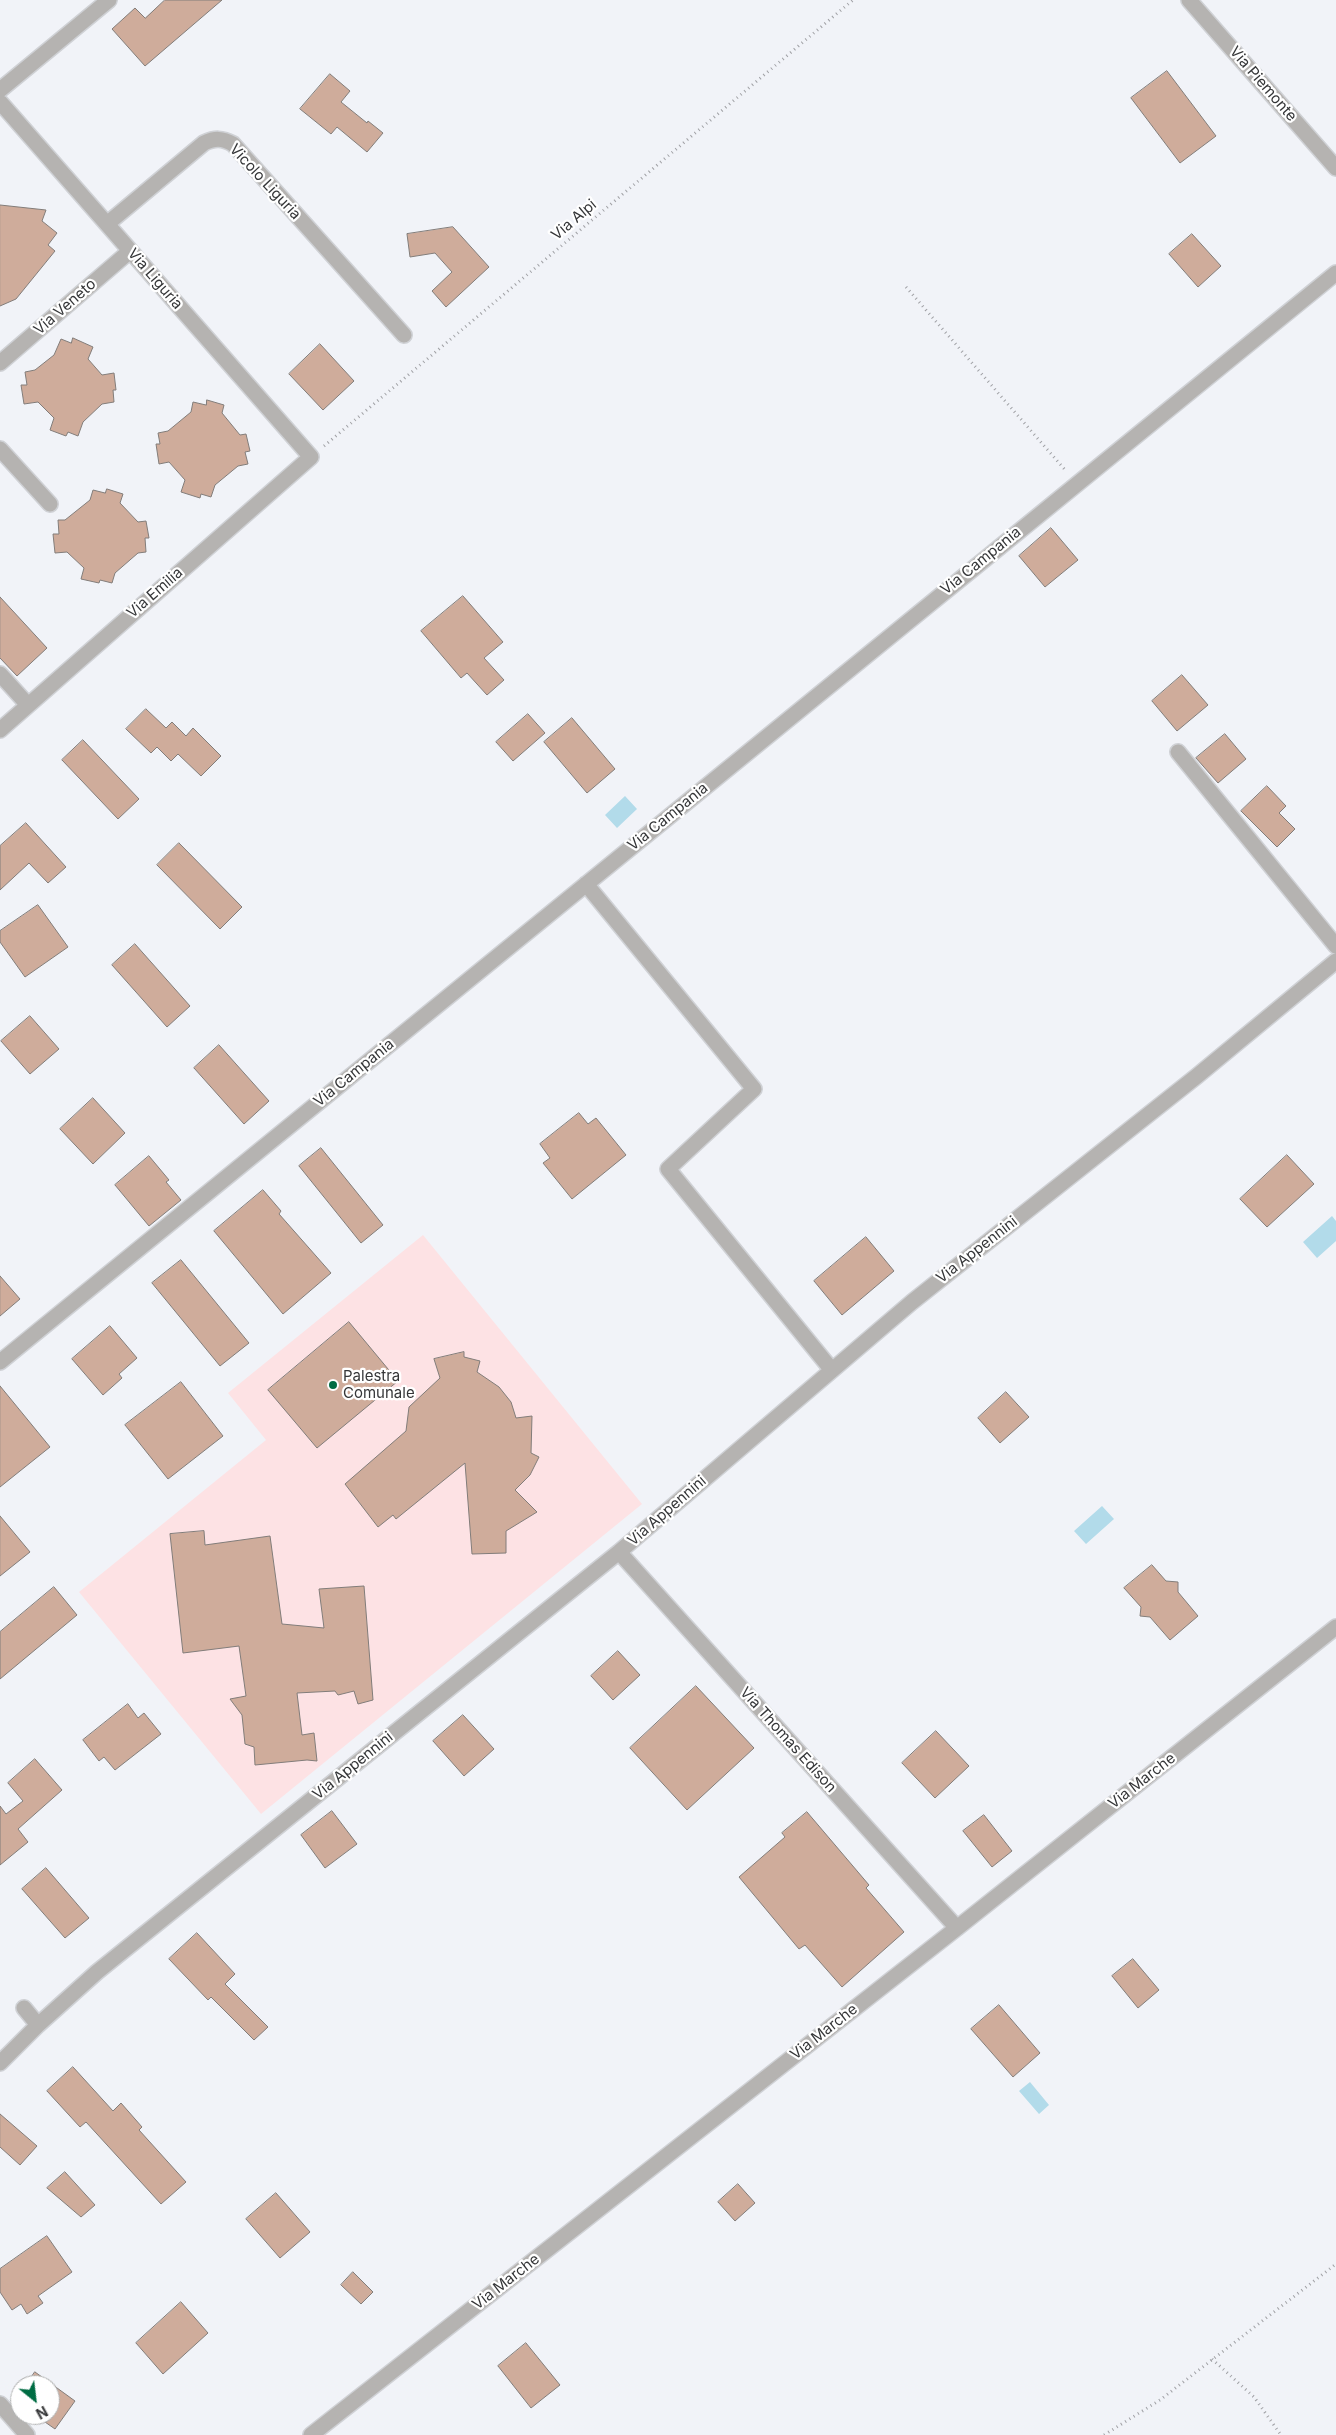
<!DOCTYPE html>
<html>
<head>
<meta charset="utf-8">
<style>
  body { margin:0 }
  #map { position:relative; width:1336px; height:2435px; overflow:hidden; background:#f1f3f8; font-family:Inter,sans-serif }
  canvas { display:block }
  .north { position:absolute; left:10px; top:2375px; width:50px; height:50px; box-sizing:border-box; background:#fff; border:1px solid #aeafaf; border-radius:50%; rotate:151deg; font-size:14px; font-weight:700; line-height:20px; text-align:center; color:#353638 }
  .north::after { content:''; display:block; margin:auto; width:18px; height:22px; background:#006c43; clip-path:polygon(50% 0,100% 100%,50% 72%,0 100%) }
</style>
</head>
<body>
<div id="map">
<canvas width="1336" height="2435"></canvas>
<div class="north">N</div>
</div>
<script>
const ctx = document.querySelector('canvas').getContext('2d');
ctx.lineJoin = 'round';
function fillPath(path, color) {
  ctx.fillStyle = color;
  ctx.fill(path, 'evenodd');
}
function trace(path, color, width, dash) {
  ctx.strokeStyle = color;
  ctx.lineWidth = width;
  ctx.lineCap = dash ? 'butt' : 'round';
  ctx.setLineDash(dash || []);
  ctx.stroke(path);
}
function write(font, color, halo, rows, align = 'center') {
  ctx.font = font + ' Inter,sans-serif';
  ctx.lineWidth = 4.5;
  ctx.setLineDash([]);
  ctx.textBaseline = 'middle';
  ctx.strokeStyle = halo;
  ctx.fillStyle = color;
  for (const [text, x, y, turn = 0] of rows) {
    ctx.save();
    ctx.translate(x, y);
    ctx.rotate((+turn || 0) * Math.PI / 180);
    ctx.textAlign = isNaN(turn) ? turn : align;
    if (halo) ctx.strokeText(text, 0, 0);
    ctx.fillText(text, 0, 0);
    ctx.restore();
  }
}
fillPath(new Path2D(`
  M423 1235 642 1504 261 1814 79 1592 266 1440 228 1393Z`), '#fde2e4');
fillPath(new Path2D(`
  M625 796 637 809 617 828 605 815Z
  M1332 1216 1336 1221V1241L1317 1258 1303 1242Z
  M1102 1506 1114 1519 1086 1544 1074 1531Z
  M1030 2082 1049 2105 1039 2114 1019 2091Z`), '#b2dbea');
const building = new Path2D(`
  M165 0H222L145 66 112 29 135 8 145 18Z
  M1167 71 1216 136 1180 163 1131 98Z
  M330 74 350 91 341 102 367 123 368 121 383 133 367 152 337 127 331 134 300 109Z
  M0 205 46 210 42 221 57 233 48 245 55 251 16 299 0 306Z
  M453 227 489 267 446 307 432 291 452 272 435 253 410 257 407 234Z
  M1192 234 1221 266 1198 287 1169 254Z
  M73 338 93 347 88 359 102 375 114 373 116 390H113L114 402 102 404 83 422 78 436 68 432 66 436 50 430 54 418 38 402 24 404 21 385H27L25 372 35 370 54 355 61 339 71 343Z
  M320 344 354 381 323 410 289 374Z
  M207 400 224 405 222 413 240 435 246 434 250 451 245 452 248 464 238 466 215 485 211 497 201 494 200 498 181 492 185 480 169 462 159 464 156 444H160L158 433 168 431 191 412 193 402 206 405Z
  M107 489 123 494 120 503 138 522 146 521 149 538H145L146 552 138 553 115 573 112 583 100 580 99 583 81 579 84 568 67 552 55 553 53 534H59L58 520H65L90 500 93 490 105 493Z
  M1051 528 1078 560 1045 587 1019 556Z
  M463 596 503 642 484 658 504 680 487 695 467 673 461 678 421 631Z
  M0 597 47 648 17 676 0 658Z
  M1182 675 1208 705 1177 731 1152 701Z
  M146 709 166 728 172 722 186 736 193 728 221 756 201 776 178 754 171 761 157 747 151 753 126 729Z
  M528 714 545 733 513 761 496 742Z
  M572 718 615 769 587 793 544 742Z
  M1225 734 1246 759 1218 783 1196 758Z
  M83 740 139 799 118 819 62 760Z
  M1267 786 1286 806 1279 813 1295 829 1277 847 1241 811Z
  M26 823 66 867 48 883 29 863 0 890V846Z
  M179 843 242 907 220 929 157 865Z
  M38 905 68 947 25 977 0 942V931Z
  M135 944 190 1006 167 1027 112 965Z
  M30 1016 59 1049 30 1074 1 1041Z
  M219 1045 269 1101 244 1124 194 1068Z
  M93 1098 125 1133 93 1164 60 1129Z
  M579 1113 588 1124 596 1118 626 1155 572 1199 543 1163 550 1158 540 1144Z
  M321 1148 383 1225 361 1243 299 1166Z
  M1287 1155 1314 1184 1267 1227 1240 1199Z
  M149 1156 169 1180 166 1182 181 1200 149 1226 115 1185Z
  M263 1190 281 1211 279 1214 331 1273 283 1314 214 1231Z
  M866 1237 894 1271 842 1315 814 1281Z
  M181 1260 249 1343 220 1366 152 1283Z
  M0 1276 20 1299 0 1316Z
  M349 1322 398 1381 317 1448 268 1390Z
  M110 1326 137 1358 119 1374 122 1378 103 1395 72 1359Z
  M464 1352V1357L480 1361 477 1372 499 1387 511 1402 516 1418 532 1416 531 1453 539 1457 530 1475 515 1490 537 1512 506 1531V1553L472 1554 465 1463 396 1519 393 1515 378 1527 345 1484 406 1431 409 1407 440 1378 434 1359Z
  M181 1382 223 1436 168 1479 125 1425Z
  M0 1386 50 1447 0 1487Z
  M1006 1392 1029 1417 1000 1443 978 1418Z
  M0 1516 30 1552 0 1576Z
  M204 1531 205 1545 270 1536 282 1624 324 1628 319 1589 364 1586 373 1700 358 1704 354 1691 338 1695 335 1691 297 1693 302 1735 314 1733 317 1761 307 1760 255 1765 254 1747 245 1744 242 1715 230 1699 246 1696 239 1646 183 1653 170 1534Z
  M1152 1565 1166 1581 1178 1582V1592L1198 1616 1170 1640 1150 1617 1140 1616 1141 1607 1124 1588Z
  M54 1587 77 1615 0 1679V1632Z
  M618 1651 640 1675 613 1700 591 1676Z
  M696 1686 754 1748 687 1810 630 1748Z
  M128 1704 138 1718 144 1713 161 1734 115 1770 104 1757 99 1761 83 1740Z
  M463 1715 494 1749 464 1776 433 1741Z
  M936 1731 969 1766 935 1798 902 1763Z
  M35 1759 62 1790 18 1829 28 1842 0 1865V1806L6 1814 23 1801 8 1783Z
  M332 1811 357 1844 325 1868 301 1835Z
  M807 1812 869 1885 866 1888 904 1932 842 1987 805 1945 799 1949 739 1877 785 1837 782 1833Z
  M984 1815 1012 1851 992 1867 963 1831Z
  M46 1868 89 1918 65 1938 22 1889Z
  M197 1933 235 1974 225 1984 268 2027 254 2040 211 1997 208 2000 169 1959Z
  M1133 1959 1159 1990 1138 2008 1112 1976Z
  M999 2005 1040 2053 1013 2077 971 2029Z
  M73 2067 113 2111 121 2103 142 2127 139 2130 186 2182 161 2204 86 2122 80 2127 47 2091Z
  M0 2114 37 2146 20 2165 0 2147Z
  M65 2172 95 2205 81 2217 47 2188Z
  M738 2184 755 2203 735 2221 718 2202Z
  M276 2193 310 2232 280 2258 246 2219Z
  M47 2236 72 2272 38 2296 43 2303 27 2314 21 2304 12 2310 0 2292V2269Z
  M353 2272 373 2292 361 2304 341 2285Z
  M181 2302 208 2333 163 2374 136 2343Z
  M526 2343 560 2385 531 2408 498 2366Z
  M35 2372 75 2401 55 2429 35 2415H50V2385H26Z`);
fillPath(building, '#cfac9b');
trace(building, '#827d7a', 1);
const minor = new Path2D(`
  M1189 0 1336 168
  M0 90 109 0
  M0 102 311 457 0 730
  M107 224 204 143C215 138 222 138 233 144L404 335
  M0 363 130 251
  M0 449 50 504
  M0 674 28 705
  M1178 752 1336 946
  M586 884 754 1089 668 1169 831 1369
  M0 1362 1336 273
  M619 1552 957 1928
  M24 2008 38 2025
  M0 2063 38 2025 97 1972 619 1552 912 1302 1197 1076 1336 961
  M0 2404 27 2435
  M311 2435 957 1928 1336 1627`);
trace(minor, '#cfd1d5', 18);
trace(new Path2D(`
  M906 287 1066 471
  M324 446 853 0
  M1212 2359 1254 2397 1281 2435
  M1104 2435 1160 2400 1336 2264`), '#a0a1a5', 3, [1, 4]);
trace(minor, '#b5b3b1', 15);
for (const [x, y, r, color] of [
  [333,1385,5,"#006c43"]
]) {
  const dot = new Path2D();
  dot.arc(x, y, r, 0, 2 * Math.PI);
  ctx.fillStyle = color;
  ctx.fill(dot);
  trace(dot, '#fff', 2);
}
write('15px', '#353638', '#fff', [
  ["Via Piemonte",1263,84,49],
  ["Vicolo Liguria",265,182,47],
  ["Via Alpi",574,220,-40],
  ["Via Liguria",155,279,49],
  ["Via Veneto",65,307,-41],
  ["Via Campania",981,561,-39],
  ["Via Emilia",155,593,-41],
  ["Via Campania",668,817,-39],
  ["Via Campania",354,1073,-39],
  ["Via Appennini",977,1250,-38],
  ["Via Appennini",667,1511,-41],
  ["Via Thomas Edison",788,1740,48],
  ["Via Appennini",353,1766,-39],
  ["Via Marche",1142,1781,-38],
  ["Via Marche",824,2032,-38],
  ["Via Marche",506,2282,-38]
]);
write('15px', '#353638', '#fff', [
  ["Palestra",343,1376],
  ["Comunale",343,1393]
], 'left');
</script>
</body>
</html>
